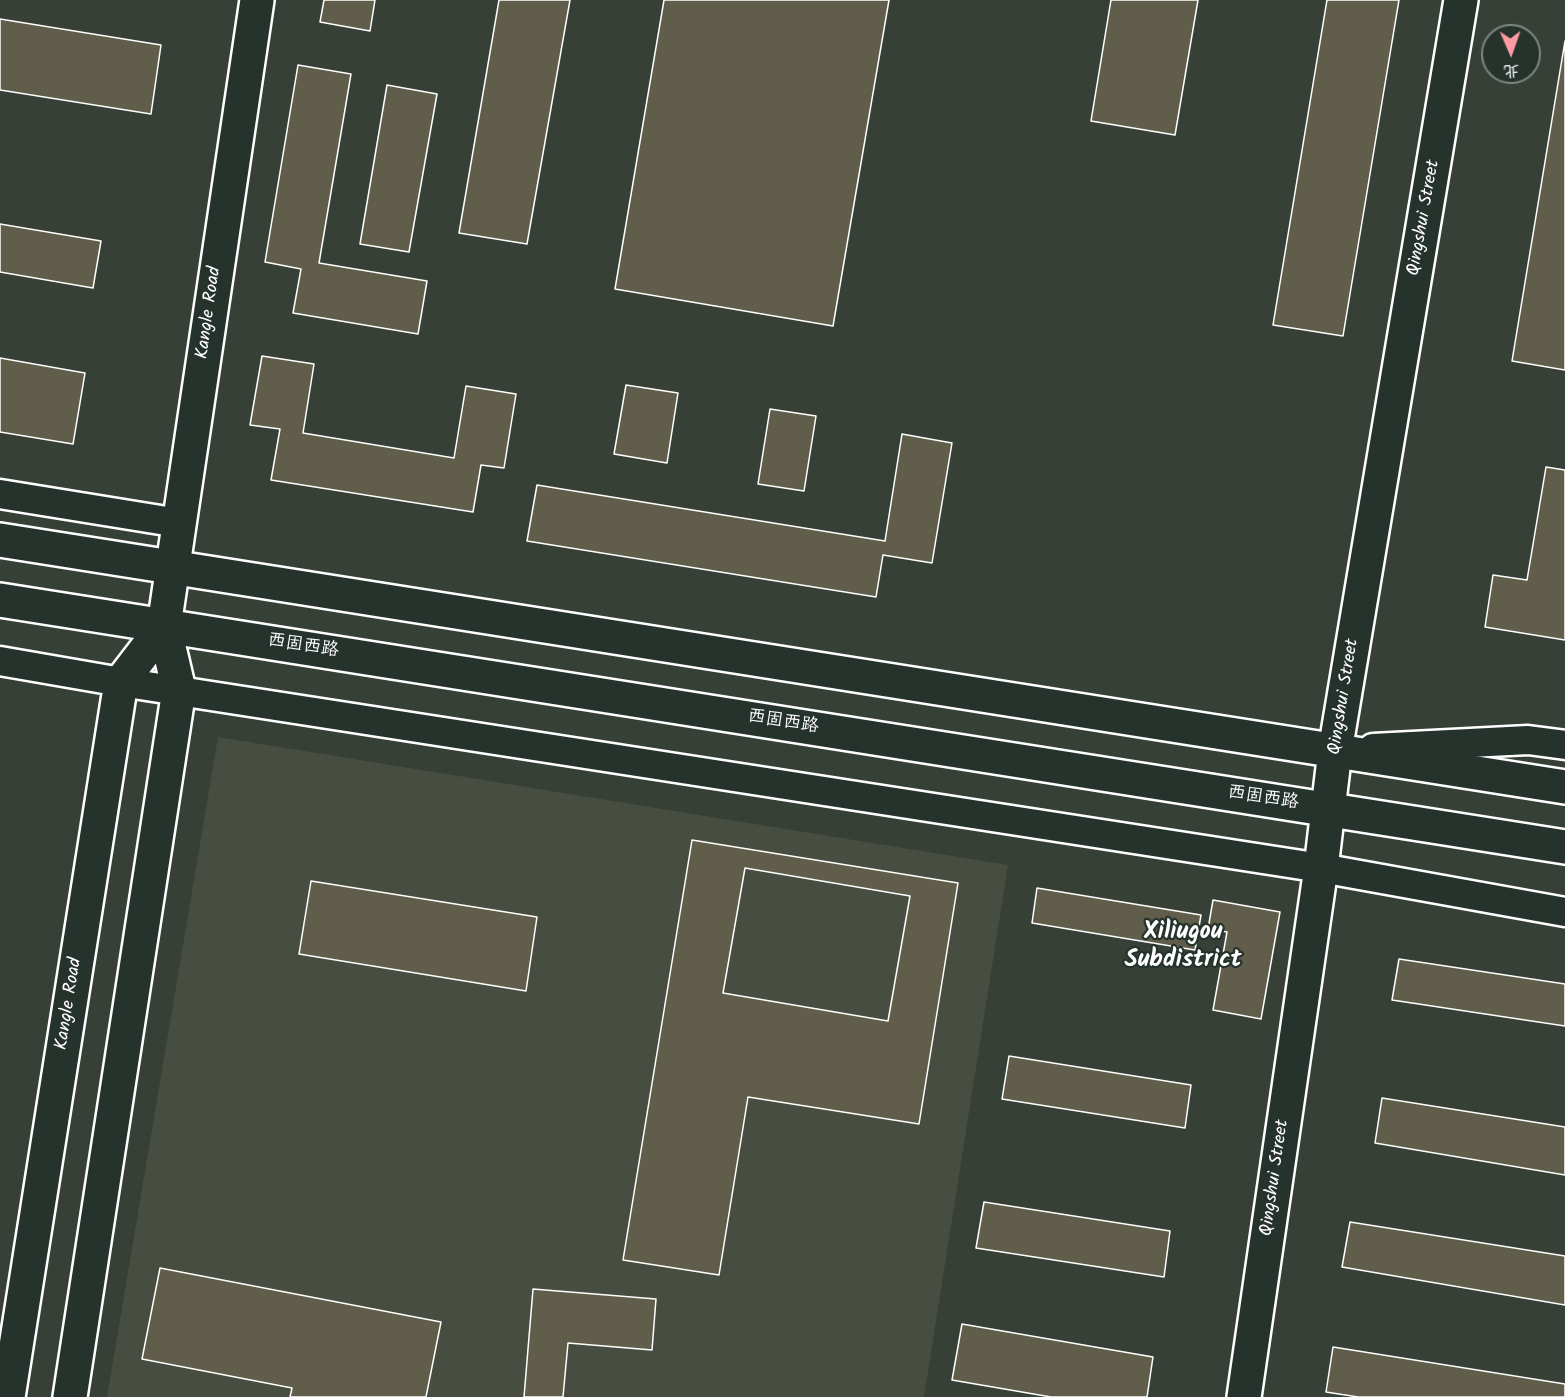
<!DOCTYPE html>
<html>
<head>
<meta charset="utf-8">
<style>
  body { margin:0 }
  #map { position:relative; width:1565px; height:1397px; overflow:hidden; background:#374036; font-family:Kalam,"LXGW WenKai TC",sans-serif }
  canvas { display:block }
  .north { position:absolute; left:1481px; top:24px; width:60px; height:60px; box-sizing:border-box; background:#26332d; border:2px solid #7d8581; border-radius:50%; rotate:178deg; font-size:16px; font-weight:700; line-height:24px; text-align:center; color:#fff }
  .north::after { content:''; display:block; margin:auto; width:21px; height:27px; background:#ff9aa2; clip-path:polygon(50% 0,100% 100%,50% 72%,0 100%) }
</style>
</head>
<body>
<div id="map">
<canvas width="1565" height="1397"></canvas>
<div class="north">北</div>
</div>
<script>
const ctx = document.querySelector('canvas').getContext('2d');
ctx.lineJoin = 'round';
function fillPath(path, color) {
  ctx.fillStyle = color;
  ctx.fill(path, 'evenodd');
}
function trace(path, color, width, dash) {
  ctx.strokeStyle = color;
  ctx.lineWidth = width;
  ctx.lineCap = dash ? 'butt' : 'round';
  ctx.setLineDash(dash || []);
  ctx.stroke(path);
}
function write(font, color, halo, rows, align = 'center') {
  ctx.font = font + ' Kalam,"LXGW WenKai TC",sans-serif';
  ctx.lineWidth = 4.5;
  ctx.setLineDash([]);
  ctx.textBaseline = 'middle';
  ctx.strokeStyle = halo;
  ctx.fillStyle = color;
  for (const [text, x, y, turn = 0] of rows) {
    ctx.save();
    ctx.translate(x, y);
    ctx.rotate((+turn || 0) * Math.PI / 180);
    ctx.textAlign = isNaN(turn) ? turn : align;
    if (halo) ctx.strokeText(text, 0, 0);
    ctx.fillText(text, 0, 0);
    ctx.restore();
  }
}
fillPath(new Path2D(`
  M218 737 1008 865 924 1397H107Z`), '#474d40');
const building = new Path2D(`
  M324 0H375L370 31 320 22Z
  M499 0H570L527 244 459 233Z
  M664 0H889L833 326 615 289Z
  M1111 0H1198L1175 135 1091 121Z
  M1327 0H1399L1343 336 1273 325Z
  M0 19 161 45 151 114 0 90Z
  M1565 41V370L1512 361Z
  M298 65 351 74 319 263 427 281 418 334 293 313 301 269 265 262Z
  M387 85 437 94 409 252 360 244Z
  M0 224 101 241 93 288 0 272Z
  M262 356 314 364 303 433 454 458 466 386 516 394 504 468 481 465 473 512 271 480 280 429 250 425Z
  M0 358 85 373 73 444 0 432Z
  M626 385 678 393 667 463 614 454Z
  M770 409 816 416 804 491 758 484Z
  M902 434 952 443 932 563 883 555 876 597 527 541 537 485 885 541Z
  M1546 467 1565 470V640L1485 627 1493 575 1527 580Z
  M692 840 958 883 919 1124 748 1097 719 1275 623 1260ZM745 868 910 896 888 1021 723 993Z
  M311 881 537 917 526 991 299 954Z
  M1037 888 1201 915 1195 950 1032 923Z
  M1213 900 1280 912 1261 1019 1213 1010 1227 932 1208 929Z
  M1399 959 1565 984V1026L1392 1000Z
  M1009 1056 1191 1085 1185 1128 1002 1099Z
  M1382 1098 1565 1127V1175L1375 1143Z
  M984 1202 1170 1231 1164 1277 976 1248Z
  M1350 1222 1565 1256V1305L1342 1267Z
  M160 1268 441 1322 426 1397H290L292 1388 142 1359Z
  M533 1289 656 1299 652 1350 568 1343 563 1397H524Z
  M962 1324 1153 1357 1147 1397H1051L952 1380Z
  M1333 1347 1565 1384V1397H1358L1326 1392Z`);
fillPath(building, '#605e4a');
trace(building, '#fff', 1.5);
const street = new Path2D(`
  M0 494 179 523
  M0 661 121 682 1321 868 1565 912
  M1373 748 1528 740 1565 745`);
const secondary = new Path2D(`
  M8 1397 121 682 164 626
  M70 1397 179 690 164 626 257 0
  M1244 1397 1321 868 1335 751 1461 0`);
const primary = new Path2D(`
  M0 540 1565 787
  M0 600 1565 847`);
trace(street, '#fff', 33);
trace(secondary, '#fff', 38);
trace(primary, '#fff', 38);
trace(street, '#26332d', 28);
trace(secondary, '#26332d', 33);
trace(primary, '#26332d', 33);
write('18px', '#fff', '#26332d', [
  ["Qingshui Street",1425,218,-80],
  ["Kangle Road",210,313,-82],
  ["西固西路",303,647,9],
  ["Qingshui Street",1345,697,-81],
  ["西固西路",783,723,9],
  ["西固西路",1263,799,9],
  ["Kangle Road",70,1004,-81],
  ["Qingshui Street",1276,1178,-82]
]);
write('bold 24px', '#fff', '#26332d', [
  ["Xiliugou",1183,934],
  ["Subdistrict",1183,962]
]);
</script>
</body>
</html>
